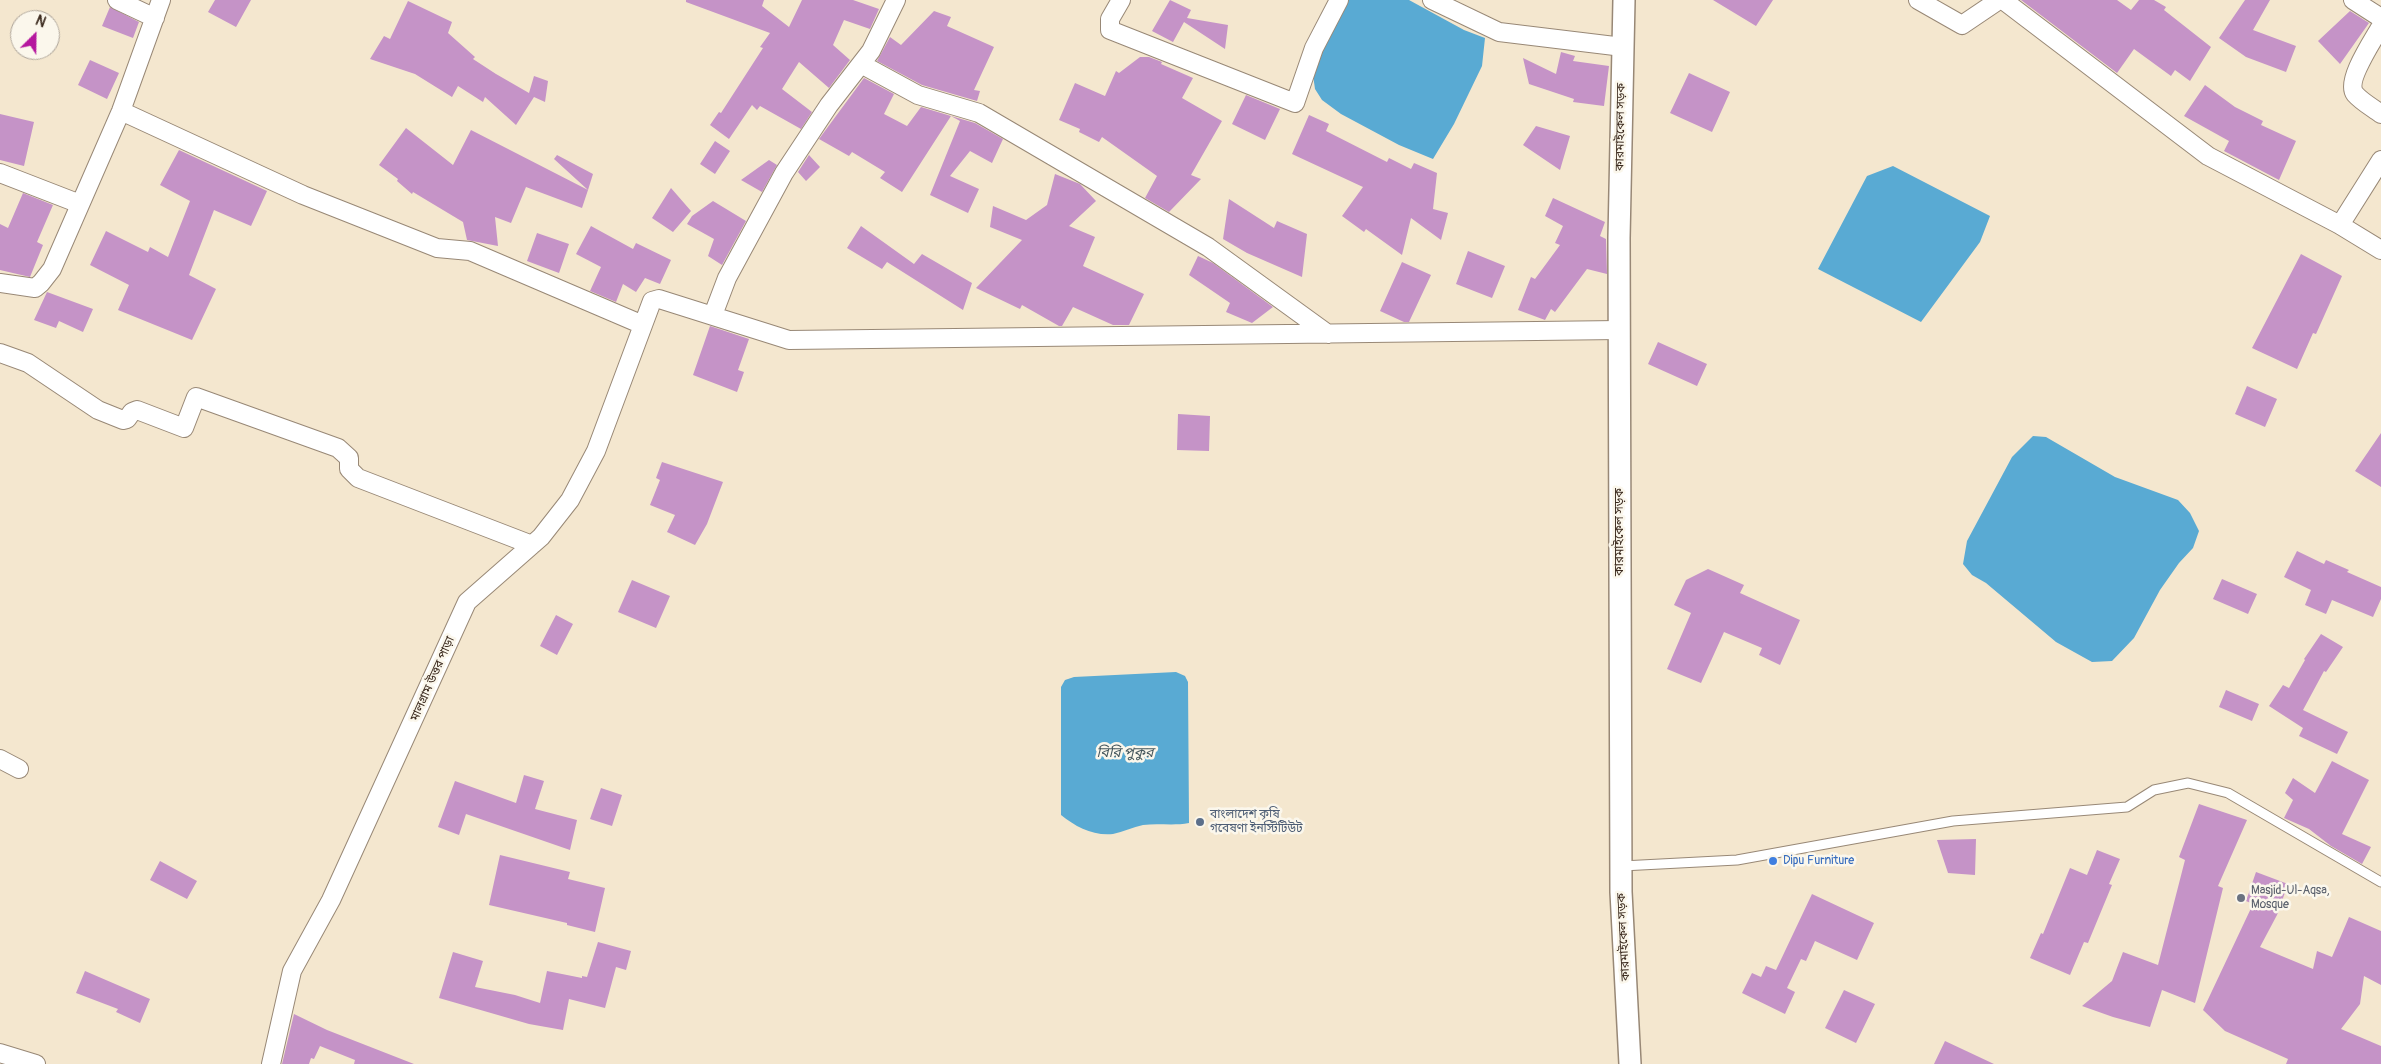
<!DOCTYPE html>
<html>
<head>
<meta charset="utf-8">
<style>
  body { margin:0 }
  #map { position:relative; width:2381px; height:1064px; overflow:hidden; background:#f4e7cf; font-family:Pangolin,sans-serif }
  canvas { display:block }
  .north { position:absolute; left:10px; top:10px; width:50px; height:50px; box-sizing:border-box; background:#fbf7ec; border:1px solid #aea59a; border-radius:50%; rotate:23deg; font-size:14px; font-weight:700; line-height:20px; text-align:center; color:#3b2a1e }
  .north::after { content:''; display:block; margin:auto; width:18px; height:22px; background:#b5179e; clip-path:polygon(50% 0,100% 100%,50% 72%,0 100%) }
</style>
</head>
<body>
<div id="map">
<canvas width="2381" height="1064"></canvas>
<div class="north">N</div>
</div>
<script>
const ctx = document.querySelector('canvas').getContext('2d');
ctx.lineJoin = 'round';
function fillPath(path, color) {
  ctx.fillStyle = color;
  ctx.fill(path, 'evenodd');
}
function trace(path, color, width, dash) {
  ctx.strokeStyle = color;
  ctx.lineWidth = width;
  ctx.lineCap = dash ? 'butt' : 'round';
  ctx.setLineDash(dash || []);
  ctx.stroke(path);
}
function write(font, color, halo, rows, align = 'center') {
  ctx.font = font + ' Pangolin,"Noto Sans Bengali",sans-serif';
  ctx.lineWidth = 5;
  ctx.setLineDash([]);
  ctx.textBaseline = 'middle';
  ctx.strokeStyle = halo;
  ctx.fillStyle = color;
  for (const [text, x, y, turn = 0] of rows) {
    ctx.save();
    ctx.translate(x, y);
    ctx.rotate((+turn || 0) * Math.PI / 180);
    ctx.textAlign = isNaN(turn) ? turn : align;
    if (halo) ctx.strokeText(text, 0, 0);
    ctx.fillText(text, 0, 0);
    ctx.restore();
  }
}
fillPath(new Path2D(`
  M1344 0H1409L1464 30 1485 38 1482 66 1454 124 1433 159 1399 145 1341 114 1322 100 1315 89 1313 75Z
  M1893 166 1990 216 1980 242 1921 322 1818 269 1867 176Z
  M2033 436 2046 437 2115 477 2178 500 2190 513 2199 531 2193 548 2179 563 2160 590 2134 638 2112 661 2092 662 2056 642 1986 583 1972 575 1963 564 1967 541 2012 457Z
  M1176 672 1185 676 1188 682 1189 823C1174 826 1158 823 1143 825 1133 827 1123 832 1113 834 1093 836 1076 827 1061 815V687L1065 680 1074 677Z`), '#59aad3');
fillPath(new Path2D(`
  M215 0H251L236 27 208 12Z
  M686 0H764L762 6 789 27 802 0H853L879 9 870 29 844 20 833 45 850 60 829 88 799 62 782 89 812 112 801 129 760 106 757 110 752 105 729 139 710 125 719 112 721 113 763 48 760 47 770 33 686 2Z
  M1170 0 1191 10 1187 18 1228 25 1225 49 1184 22 1173 42 1152 31Z
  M1713 0H1773L1756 26Z
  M2021 0H2117L2131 10 2139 0H2154L2166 7 2164 10 2211 47 2190 81 2175 70 2171 76 2134 49 2117 73Z
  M2245 0H2270L2253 30 2296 46 2286 72 2246 57 2219 38Z
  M408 1 452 22 448 33 475 57 473 59 496 74 529 93 534 76 548 81 545 102 534 97 516 125 485 97 483 102 458 86 452 97 415 74 370 59 384 36 390 39Z
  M110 7 139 22 133 38 102 26Z
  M934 11 951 17 947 26 994 47 974 90 980 91 977 101 922 85 877 61 890 37 901 45Z
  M2350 11 2369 23 2340 64 2318 41Z
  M1561 52 1575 56 1573 61 1609 66 1604 106 1573 102 1574 99 1529 84 1523 58 1556 74Z
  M1140 57H1149L1162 62 1161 64 1193 78 1182 98 1222 121 1191 175 1201 179 1169 212 1145 198 1157 176 1102 137 1099 142 1079 132 1080 129 1059 120 1075 83 1105 96 1116 71 1119 73Z
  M90 60 119 73 107 99 78 85Z
  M1689 73 1730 92 1712 132 1670 113Z
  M864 78 894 94 884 114 907 126 921 107 951 116 902 192 880 178 885 172 852 152 849 156 819 139Z
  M2205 85 2235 107 2263 121 2261 125 2296 141 2279 180 2224 151 2229 141 2184 116Z
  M1246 95 1280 109 1265 140 1232 124Z
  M0 114 34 122 24 166 0 160Z
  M1309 115 1329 124 1326 131 1387 162 1389 158 1411 169 1414 163 1437 173 1433 209 1448 213 1441 240 1411 218 1402 255 1366 229 1364 232 1342 216 1363 187 1292 154Z
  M951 116 975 123 1003 139 992 163 970 151 950 176 979 189 968 213 930 195 960 121Z
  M1536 126 1570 136 1560 170 1523 145Z
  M406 128 453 165 471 130 588 190 582 208 526 187 511 223 495 217 498 246 467 240 463 222 413 192 412 194 397 181 398 179 379 165Z
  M715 141 730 151 715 174 700 164Z
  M179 150 267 191 251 226 214 210 189 275 216 289 192 340 118 310 129 285 90 265 106 231 148 252 150 247 168 257 190 201 160 185Z
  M557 155 593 174 588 190 554 159Z
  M809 155 820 167 806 181 798 172Z
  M769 160 777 165 762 192 741 180Z
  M1055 174 1080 184 1096 201 1069 226 1095 237 1083 266 1144 294 1129 325H1113L1073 307 1062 326H1059L1022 305 1020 309 976 288 1022 240 990 227 993 206 1026 220 1047 205Z
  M671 188 691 211 673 232 652 218Z
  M23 193 53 205 37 242 43 245 30 277 0 270V224L8 228Z
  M1553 198 1605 222 1600 236 1606 239 1607 274 1587 269 1555 312 1551 309 1545 320 1518 310 1531 277 1535 279 1560 245 1555 243 1563 226 1545 216Z
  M1229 199 1274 228 1277 221 1307 234 1302 277 1247 253 1223 239Z
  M713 201 746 221 722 265 708 256 714 239 687 224 692 216Z
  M591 226 633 249 636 243 671 260 660 284 645 278 636 292 623 284 616 302 590 291 601 267 576 254Z
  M861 226 914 264 922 254 972 283 963 310 887 262 882 269 847 248Z
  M537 233 569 244 559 273 527 261Z
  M1468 251 1505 266 1492 298 1456 284Z
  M2301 254 2342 276 2316 334 2313 333 2297 369 2252 348Z
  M1198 256 1213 263 1273 307 1252 323 1226 312 1230 303 1189 275Z
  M1402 262 1431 275 1409 322H1404L1380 311Z
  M47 292 93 309 83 332 59 321 56 328 34 320Z
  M710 326 749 339 738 370 744 372 737 392 693 375Z
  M1658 342 1707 364 1697 386 1648 364Z
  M2247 386 2277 399 2265 427 2235 414Z
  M1178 414 1210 416 1209 451 1177 450Z
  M2381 433V487L2355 471Z
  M662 462 723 482 707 524 695 545 667 532 675 515 650 505 660 480 656 478Z
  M2297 551 2324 564 2326 560 2349 570 2347 572 2381 587V599L2373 617 2332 600 2326 614 2305 605 2311 590 2284 577Z
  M1708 569 1744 585 1740 593 1800 620 1780 665 1759 655 1762 648 1724 632 1701 683 1667 669 1691 613 1674 605 1686 580Z
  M2222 579 2257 594 2248 614 2213 599Z
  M632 580 670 596 656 628 618 612Z
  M556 615 573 624 557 655 540 646Z
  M2321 634 2343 647 2326 672 2324 671 2303 710 2348 732 2337 754 2299 736 2303 728 2269 706 2283 685 2289 688 2305 660 2304 659Z
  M2226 690 2259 704 2252 721 2219 707Z
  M2332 761 2369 780 2342 834 2371 847 2362 864 2331 846 2309 829 2284 818 2293 800 2285 793 2293 778 2315 793Z
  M524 775 544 781 535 809 577 820 570 850 466 814 459 835 438 827 455 781 516 803Z
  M601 788 622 795 612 826 590 819Z
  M2199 804 2247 820 2218 886 2223 888 2195 1003 2162 990 2150 1027 2113 1017 2082 1006 2112 981 2123 952 2158 965 2185 860 2179 857Z
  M1976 839 1975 875 1948 873 1937 840Z
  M2097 850 2120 859 2109 884 2112 885 2088 943 2084 942 2070 975 2030 958 2041 933 2043 934 2070 868 2087 875Z
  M500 855 570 872 568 879 605 888 595 932 567 925V923L489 905Z
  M160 861 197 881 187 899 150 880Z
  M2256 872 2288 884 2277 915 2260 947 2313 969 2317 951 2332 957 2349 917 2381 931V985L2364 976 2360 1004 2341 1029 2381 1046V1064H2286L2288 1059 2225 1031 2203 1010 2253 904 2246 901Z
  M1812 894 1874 923 1857 960 1815 941 1806 961 1801 959 1787 988 1795 992 1785 1014 1742 993 1752 973 1761 977 1766 966 1776 970Z
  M598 942 631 951 626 970 616 967 605 1008 569 999 563 1030 529 1024 439 998 453 952 483 961 475 987 515 995 540 1003 547 971 582 978V976L587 977Z
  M85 971 150 999 140 1023 116 1012 118 1009 76 993Z
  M1844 990 1875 1004 1856 1043 1825 1028Z
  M294 1014 327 1030 414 1064H354L355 1060 320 1046 314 1059 311 1058 309 1064H282Z
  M1945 1041 1994 1064H1934Z`), '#c593c7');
const service = new Path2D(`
  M1622 866 1737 860 1953 821 2127 807 2154 790 2188 783 2228 793 2381 882`);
const minor = new Path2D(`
  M117 0 155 18
  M1121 0 1110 19V30L1295 103 1314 48 1339 0
  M1432 0 1499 32 1623 47
  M1918 0 1962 25 1999 0
  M2003 0 2208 156 2340 225 2381 250
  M2353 0 2381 18
  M2381 26C2374 39 2345 81 2355 94 2362 102 2373 108 2381 114
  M861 64 918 95 979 113 1208 247 1328 334
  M121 111 303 195 437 248 470 251 643 325
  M0 173 80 204
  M2340 225 2381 160
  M0 283 35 288 41 283 52 269 121 111 161 0
  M713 315 727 278 784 173 829 105 871 51 896 0
  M0 353 28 363 98 410 123 420 127 419 132 412 137 410 184 428 196 397 338 448 349 458V469L358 478 532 545
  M0 759 19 769
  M0 1053 36 1064
  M271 1064 292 971 331 900 467 602 541 537 570 500 596 451 652 301 659 299 789 340 1619 330`);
const tertiary = new Path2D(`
  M1624 0 1619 238 1621 892 1630 1064`);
trace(service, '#988876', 11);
trace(minor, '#988876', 20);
trace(tertiary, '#988876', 24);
trace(service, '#fff', 9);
trace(minor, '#fff', 18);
trace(tertiary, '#fff', 21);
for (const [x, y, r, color] of [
  [1200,822,5,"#5c6f8a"],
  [1773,861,5,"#3f7fe0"],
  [2241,898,5,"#6b7280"]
]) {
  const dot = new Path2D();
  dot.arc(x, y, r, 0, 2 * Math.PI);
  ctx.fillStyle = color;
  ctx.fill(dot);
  trace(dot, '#fbf7ec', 2);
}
write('12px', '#3b2a1e', '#fbf7ec', [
  ["কারমাইকেল সড়ক",1621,127,-89],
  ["কারমাইকেল সড়ক",1620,532,-90],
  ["মালগ্রাম উত্তর পাড়া",433,679,-66],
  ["কারমাইকেল সড়ক",1624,937,-93]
]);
write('12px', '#4e5e75', '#fbf7ec', [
  ["বাংলাদেশ কৃষি",1210,815],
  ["গবেষণা ইনস্টিটিউট",1210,829]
], 'left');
write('12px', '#366cbe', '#fbf7ec', [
  ["Dipu Furniture",1783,861]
], 'left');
write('12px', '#5b616d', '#fbf7ec', [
  ["Masjid-Ul-Aqsa,",2251,891],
  ["Mosque",2251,905]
], 'left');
write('italic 14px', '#46575d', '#fbf7ec', [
  ["বিরি পুকুর",1125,753]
]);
</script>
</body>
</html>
